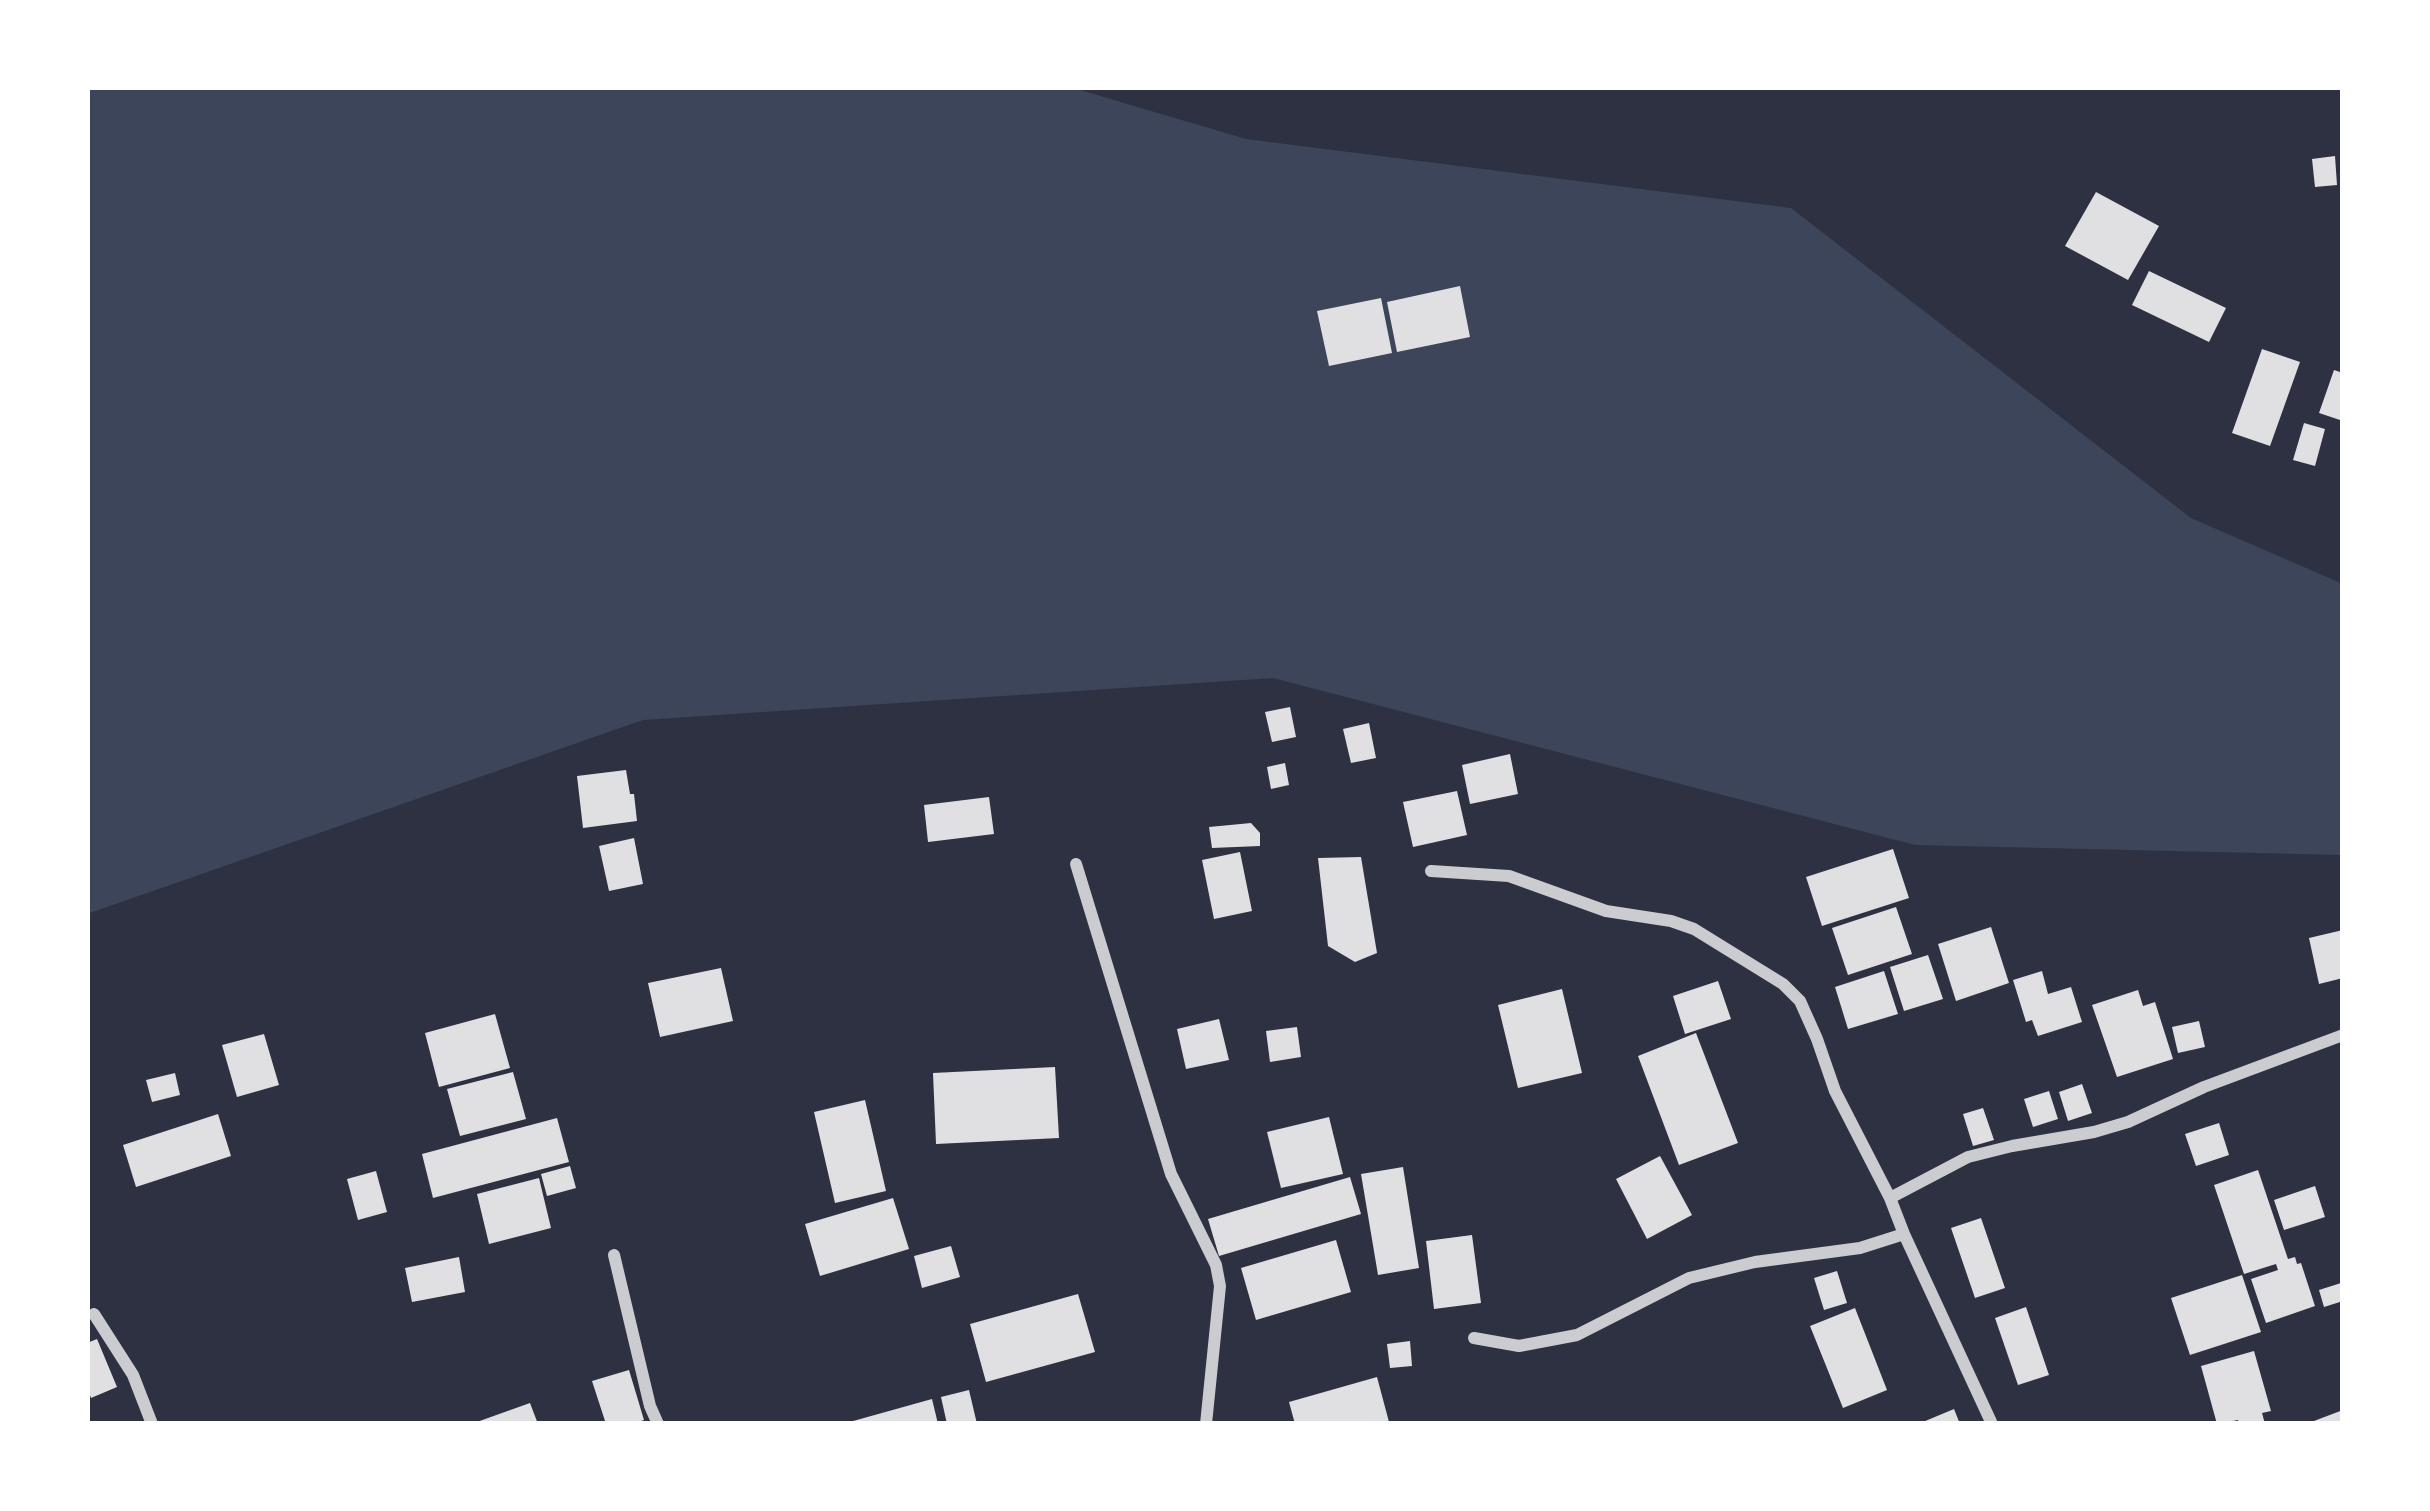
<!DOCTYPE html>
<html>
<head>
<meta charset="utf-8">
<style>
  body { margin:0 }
  #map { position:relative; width:2430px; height:1511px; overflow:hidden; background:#2d3142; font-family:Arial,sans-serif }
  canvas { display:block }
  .frame { position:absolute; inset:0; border:90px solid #fff; pointer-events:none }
</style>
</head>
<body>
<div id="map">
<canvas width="2430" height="1511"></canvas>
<div class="frame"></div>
</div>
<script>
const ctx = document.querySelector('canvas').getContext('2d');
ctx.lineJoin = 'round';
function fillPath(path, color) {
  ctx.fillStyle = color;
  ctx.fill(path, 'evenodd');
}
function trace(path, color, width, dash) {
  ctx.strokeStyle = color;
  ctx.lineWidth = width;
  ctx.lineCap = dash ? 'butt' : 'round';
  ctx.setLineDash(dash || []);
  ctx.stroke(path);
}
fillPath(new Path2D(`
  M87 87H1070L1246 139 1791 208 2191 518 2343 584V855L1915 845 1273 678 643 720 87 914Z`), '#3c4559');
fillPath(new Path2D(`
  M2335 156 2337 185 2315 187 2312 159Z
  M2096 192 2159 226 2128 280 2065 246Z
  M2149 271 2226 308 2209 342 2132 305Z
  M1460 286 1470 337 1397 352 1387 302Z
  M1381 298 1392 353 1329 366 1317 311Z
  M2262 349 2300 362 2270 446 2232 433Z
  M2334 370 2343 373V421L2319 413Z
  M2304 423 2325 429 2315 466 2293 460Z
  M1290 707 1296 737 1272 742 1265 712Z
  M1369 723 1376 758 1351 763 1343 729Z
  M1510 754 1518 794 1470 804 1462 765Z
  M1285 763 1289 785 1271 789 1267 767Z
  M626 770 630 794H634L637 821 583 828 577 776Z
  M1457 791 1467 835 1413 847 1403 802Z
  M989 797 994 834 928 842 924 805Z
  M1251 823 1260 833V846L1212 848 1209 827Z
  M634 838 643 884 609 891 599 846Z
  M1893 849 1909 898 1822 926 1806 877Z
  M1240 852 1252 911 1214 919 1202 860Z
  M1361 857 1377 953 1355 962 1328 946 1318 858Z
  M1896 907 1912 954 1848 975 1832 928Z
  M1991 927 2009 983 1956 1001 1938 944Z
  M2343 930V978L2319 984 2309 938Z
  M1928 955 1943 999 1904 1011 1890 967Z
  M721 968 733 1021 660 1037 648 983Z
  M1884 971 1898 1014 1848 1029 1835 987Z
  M2042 971 2048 994 2071 987 2082 1022 2038 1036 2032 1020 2026 1022 2013 980Z
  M1718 981 1731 1019 1685 1034 1673 996Z
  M1562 989 1582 1073 1518 1088 1498 1005Z
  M2138 990 2143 1006 2155 1002 2173 1059 2117 1077 2092 1005Z
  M495 1014 510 1068 439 1087 425 1033Z
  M1219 1019 1229 1060 1186 1069 1177 1029Z
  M2199 1021 2205 1047 2178 1053 2172 1027Z
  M1297 1027 1301 1057 1270 1062 1266 1031Z
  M1696 1033 1738 1143 1679 1165 1638 1056Z
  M264 1034 279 1085 237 1097 222 1045Z
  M1055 1067 1059 1138 936 1144 933 1073Z
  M513 1072 526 1119 460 1136 447 1089Z
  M175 1073 180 1095 152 1102 146 1080Z
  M2082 1084 2092 1113 2068 1121 2059 1092Z
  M2049 1091 2058 1119 2033 1127 2024 1099Z
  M865 1100 886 1191 835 1203 814 1112Z
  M1983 1108 1994 1140 1973 1146 1963 1114Z
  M218 1114 231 1156 136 1187 123 1145Z
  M1329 1117 1343 1174 1281 1188 1267 1132Z
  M557 1118 569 1162 433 1198 422 1154Z
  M2219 1123 2229 1155 2196 1166 2185 1134Z
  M1660 1156 1692 1215 1647 1239 1616 1179Z
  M570 1166 576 1188 547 1196 541 1174Z
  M1403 1167 1419 1268 1378 1275 1361 1174Z
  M2258 1170 2288 1259 2295 1257 2297 1264 2301 1263 2315 1306 2266 1323 2251 1279 2278 1270 2276 1264 2244 1274 2214 1185Z
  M376 1171 387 1212 358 1220 347 1179Z
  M1350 1177 1361 1214 1219 1256 1208 1219Z
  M539 1178 551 1228 489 1244 477 1194Z
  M2315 1186 2325 1217 2284 1230 2274 1200Z
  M893 1198 909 1249 820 1276 805 1224Z
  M1981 1218 2005 1288 1975 1298 1951 1228Z
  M1472 1235 1481 1303 1434 1309 1426 1241Z
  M1336 1240 1351 1292 1256 1320 1241 1268Z
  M951 1246 960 1277 922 1288 914 1256Z
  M459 1257 465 1292 412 1302 405 1268Z
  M1837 1271 1847 1303 1824 1310 1814 1278Z
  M2242 1275 2261 1332 2190 1355 2171 1298Z
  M2341 1283 2343 1301 2324 1307 2319 1290Z
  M1078 1294 1095 1352 986 1382 970 1324Z
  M2026 1307 2049 1375 2018 1385 1995 1318Z
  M1855 1308 1887 1390 1843 1408 1810 1326Z
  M97 1339 117 1387 91 1398 87 1387V1343Z
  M1410 1341 1412 1366 1390 1368 1387 1344Z
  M2254 1351 2271 1411 2262 1413 2265 1424H2239L2238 1420 2217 1424 2201 1366Z
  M629 1370 644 1420 632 1424H606L592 1381Z
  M1377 1377 1389 1422 1382 1424H1295L1289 1402Z
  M969 1390 977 1424H947L941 1397Z
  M932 1399 938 1424H847L846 1423Z
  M530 1403 538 1424H474V1423Z
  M1954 1409 1960 1424H1918Z
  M2343 1410V1424H2306Z`), '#e0e0e3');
trace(new Path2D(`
  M1076 864 1171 1174 1216 1265 1220 1286 1206 1424
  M1431 871 1509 876 1606 911 1671 921 1694 929 1783 984 1800 1001 1817 1039 1835 1091 1890 1198 1904 1234 1992 1424
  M1890 1198 1968 1157 2012 1146 2094 1132 2128 1122 2204 1087 2343 1035
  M614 1255 650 1406 658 1424
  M94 1314 133 1375 152 1424
  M1474 1338 1519 1346 1577 1335 1689 1278 1755 1262 1860 1248 1904 1234`), '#caccd0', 12);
</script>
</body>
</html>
